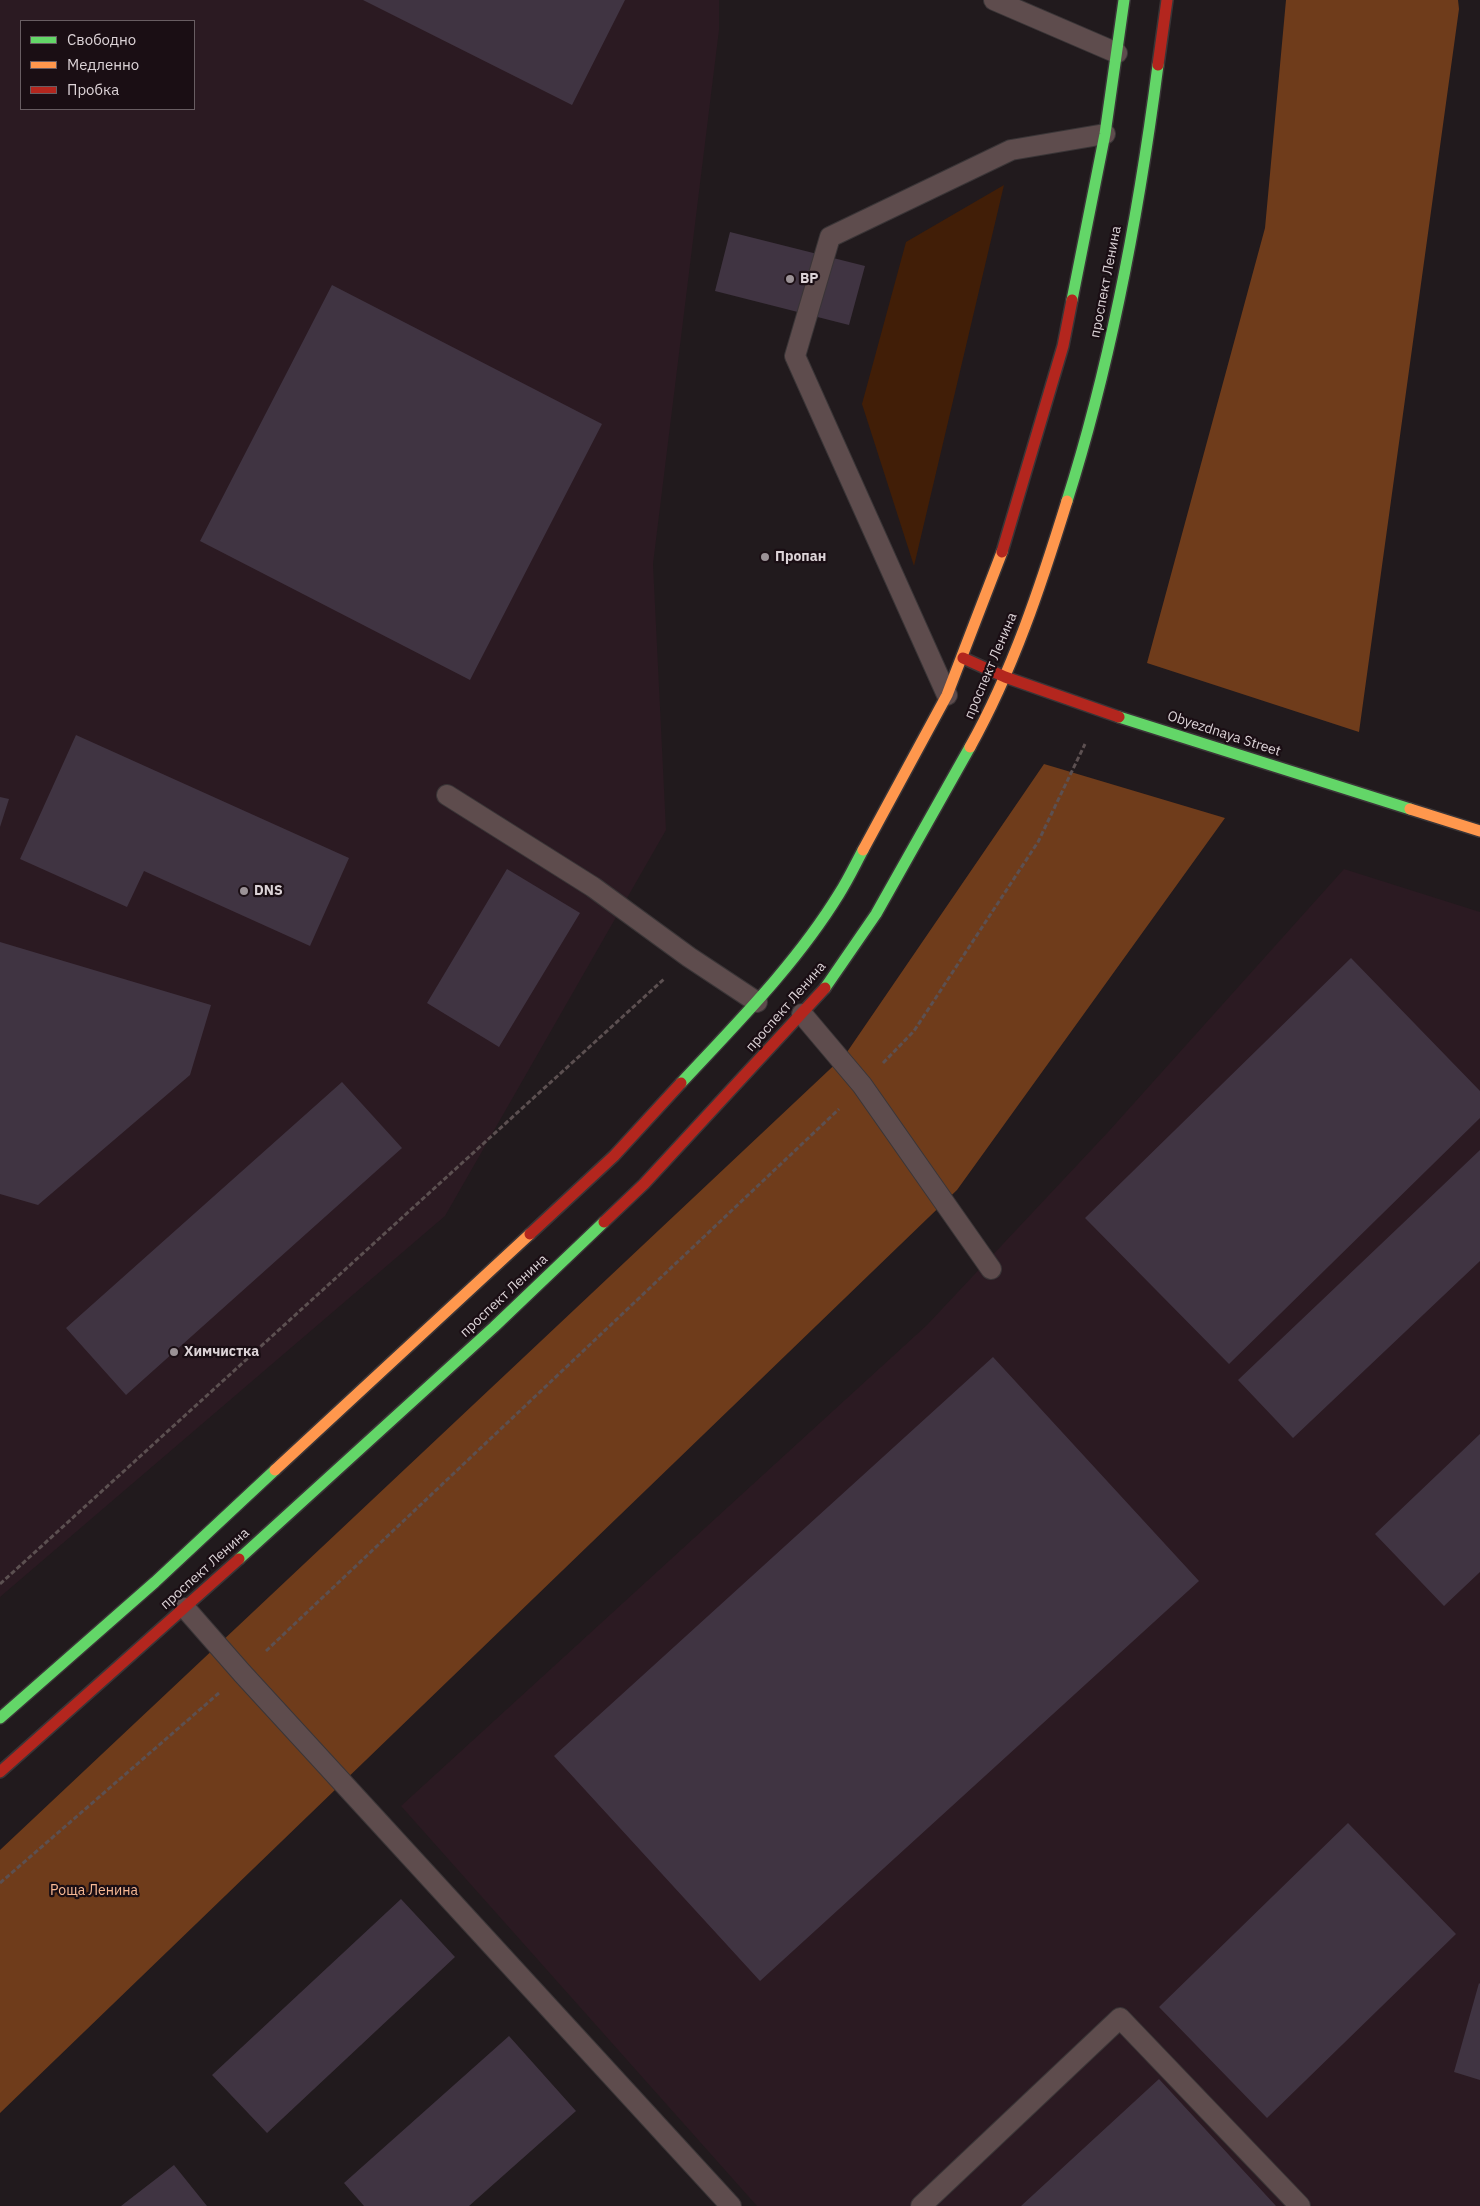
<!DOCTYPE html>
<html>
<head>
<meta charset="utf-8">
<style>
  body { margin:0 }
  #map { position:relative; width:1480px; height:2206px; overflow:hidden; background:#211a1d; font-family:"IBM Plex Sans",sans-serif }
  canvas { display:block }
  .legend { position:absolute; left:20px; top:20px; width:175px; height:90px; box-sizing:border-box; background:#1a0e14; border:1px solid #685d62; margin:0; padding:6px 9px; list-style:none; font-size:15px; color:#dcd3d7 }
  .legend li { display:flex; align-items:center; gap:10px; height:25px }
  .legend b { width:25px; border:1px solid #685d62 }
</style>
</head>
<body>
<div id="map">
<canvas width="1480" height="2206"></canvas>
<ul class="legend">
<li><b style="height:6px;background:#63d668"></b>Свободно</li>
<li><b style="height:6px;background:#ff974d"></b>Медленно</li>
<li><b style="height:6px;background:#b3261e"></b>Пробка</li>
</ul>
</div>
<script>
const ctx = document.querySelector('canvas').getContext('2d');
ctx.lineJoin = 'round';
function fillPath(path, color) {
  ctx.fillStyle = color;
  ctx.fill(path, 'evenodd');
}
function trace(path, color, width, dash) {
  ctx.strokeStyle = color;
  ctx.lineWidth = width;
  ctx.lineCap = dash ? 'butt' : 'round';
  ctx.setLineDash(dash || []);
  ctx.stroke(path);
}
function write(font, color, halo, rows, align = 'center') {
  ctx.font = font + ' "IBM Plex Sans",sans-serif';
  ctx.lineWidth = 4.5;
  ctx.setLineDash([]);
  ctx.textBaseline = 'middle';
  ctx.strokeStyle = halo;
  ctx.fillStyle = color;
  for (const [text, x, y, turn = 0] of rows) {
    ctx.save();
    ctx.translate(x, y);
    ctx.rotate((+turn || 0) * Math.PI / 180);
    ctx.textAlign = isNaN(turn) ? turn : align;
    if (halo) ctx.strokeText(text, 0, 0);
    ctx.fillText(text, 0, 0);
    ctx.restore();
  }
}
fillPath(new Path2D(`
  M0 0H719V30L653 564 666 830 445 1216 0 1597ZM21 21H194V109H21Z
  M1344 869 1480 912V2206H757L401 1806 927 1325 1109 1131Z`), '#2b1a22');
fillPath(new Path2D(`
  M1004 185 914 566 862 404 906 242Z`), '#411e07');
fillPath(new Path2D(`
  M1286 0H1458L1459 9 1359 732 1147 663 1265 228Z
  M1044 764 1225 818 957 1190 0 2113V1850L845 1055Z`), '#6f3c1b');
fillPath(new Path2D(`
  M363 0H625L572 105Z
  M730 232 865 266 849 325 715 291Z
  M332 285 602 424 470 680 200 541Z
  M76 735 349 858 310 946 144 871 127 907 20 859Z
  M0 797 9 799 0 827Z
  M507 869 580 913 499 1047 427 1003Z
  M0 942 211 1005 190 1075 38 1205 0 1194Z
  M1351 958 1480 1091V1118L1229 1364 1085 1218Z
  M342 1082 402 1148 126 1395 66 1328Z
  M1480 1150V1261L1293 1438 1238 1380Z
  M993 1357 1199 1581 760 1981 554 1756Z
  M1480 1434V1572L1444 1606 1375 1534Z
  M1348 1823 1456 1934 1267 2118 1159 2007Z
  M401 1899 455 1957 267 2133 212 2075Z
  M1479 1983 1480 1984V2080L1454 2072Z
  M509 2036 576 2111 469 2206H364L344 2183Z
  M1159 2079 1276 2206H1021Z
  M174 2165 207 2206H121Z`), '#403442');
const lane = new Path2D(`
  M994 0 1117 53
  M947 695 795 356 830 237 1011 150 1105 134
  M447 795 593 887 689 957 757 1002
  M802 1014 862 1085 991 1269
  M185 1608 242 1673 731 2206
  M921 2206 1120 2018 1300 2206`);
const fast = new Path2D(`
  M1072 300 1105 134 1124 0
  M1067 501C1112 359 1139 212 1158 65
  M1119 717 1410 809
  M825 988 876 914 970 747
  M681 1083C737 1023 796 964 839 894 848 880 855 865 863 850
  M239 1559 494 1327 604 1222
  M0 1718 155 1582 275 1470`);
const slow = new Path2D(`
  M970 747C1013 670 1041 585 1067 501
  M1410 809 1480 831
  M863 850 947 695 1002 552
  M275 1470 530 1234`);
const jam = new Path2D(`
  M1158 65 1167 0
  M1002 552 1063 346 1072 300
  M963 658 1005 677 1119 717
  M604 1222 644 1184 825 988
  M530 1234 614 1156 681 1083
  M0 1772 239 1559`);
trace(lane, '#3a3537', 22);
trace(fast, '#3a3537', 14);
trace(slow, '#3a3537', 14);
trace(jam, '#3a3537', 14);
trace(new Path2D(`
  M883 1063 914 1031 1038 842 1085 744
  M0 1584 664 979
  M266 1651 839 1109
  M0 1883 219 1693`), '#5c5051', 3, [5, 2.5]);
trace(lane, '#5e4c4d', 20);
trace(fast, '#63d668', 11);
trace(slow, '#ff974d', 11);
trace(jam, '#b3261e', 11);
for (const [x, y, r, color] of [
  [790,279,5,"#9b9296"],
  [765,557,5,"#9b9296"],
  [244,891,5,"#9b9296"],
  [174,1352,5,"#9b9296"]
]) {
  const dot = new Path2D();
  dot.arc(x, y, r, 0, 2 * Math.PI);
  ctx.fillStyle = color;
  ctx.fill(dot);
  trace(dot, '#1a0e14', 2);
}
write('bold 14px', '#dcd3d7', '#1a0e14', [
  ["BP",800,279],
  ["Пропан",775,557],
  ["DNS",254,891],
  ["Химчистка",184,1352]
], 'left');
write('14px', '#dcd3d7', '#1a0e14', [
  ["проспект Ленина",1106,282,-79],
  ["проспект Ленина",991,666,-67],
  ["Obyezdnaya Street",1224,734,18],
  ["проспект Ленина",786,1007,-49],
  ["проспект Ленина",504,1296,-43],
  ["проспект Ленина",205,1569,-42]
]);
write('14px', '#f8b994', '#1a0e14', [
  ["Роща Ленина",94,1891]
]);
</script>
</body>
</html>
